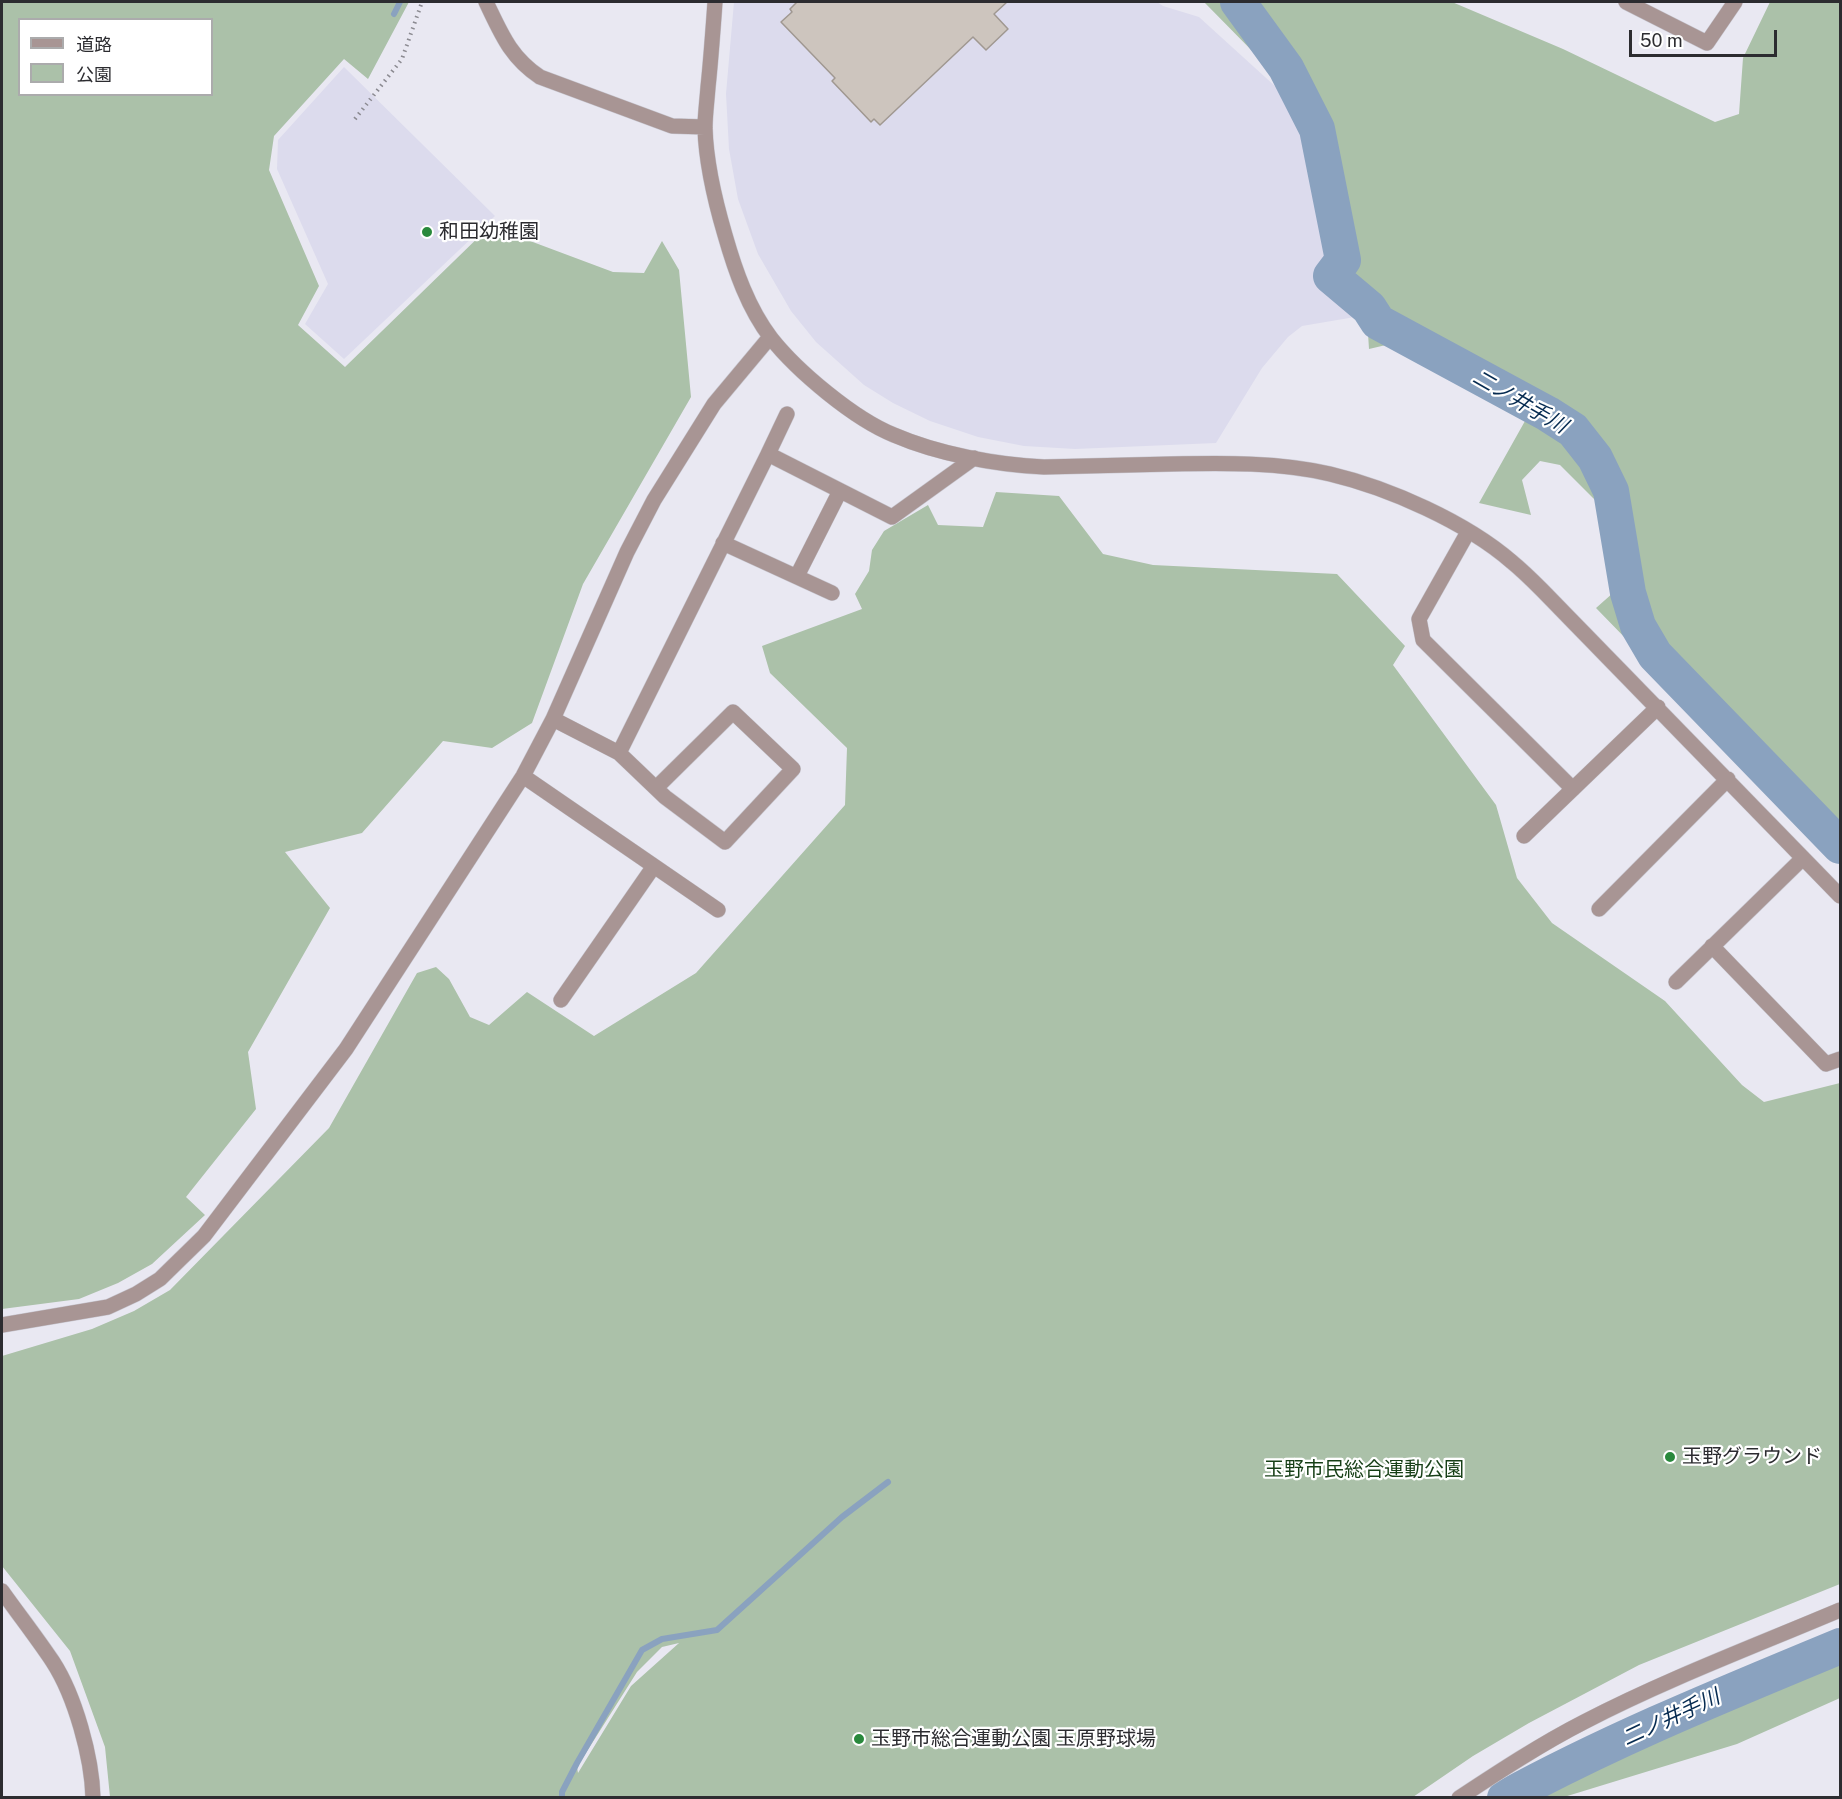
<!DOCTYPE html>
<html>
<head>
<meta charset="utf-8">
<style>
  body { margin:0 }
  #map { position:relative; width:1842px; height:1799px; overflow:hidden; background:#e9e8f2; font-family:"Public Sans","Noto Sans JP",sans-serif }
  canvas { display:block }
  .frame { position:absolute; inset:0; border:3px solid #2c2c30; pointer-events:none }
  .legend { position:absolute; left:18px; top:18px; width:195px; height:78px; box-sizing:border-box; background:#fff; border:2px solid #ababac; margin:0; padding:8px 10px; list-style:none; font-size:18px; color:#2c2c30 }
  .legend li { display:flex; align-items:center; gap:12px; height:30px }
  .legend b { width:30px; border:2px solid #ababac }
  .scale { position:absolute; left:1629px; top:30px; width:148px; height:27px; box-sizing:border-box; border:3px solid #2c2c30; border-top:0; padding-left:8px; font-size:18px; line-height:21px; white-space:nowrap; color:#2c2c30; -webkit-text-stroke:4px #fff; paint-order:stroke }
</style>
</head>
<body>
<div id="map">
<canvas width="1842" height="1799"></canvas>
<div class="frame"></div>
<ul class="legend">
<li><b style="height:8px;background:#a89594"></b>道路</li>
<li><b style="height:16px;background:#abc1a9"></b>公園</li>
</ul>
<div class="scale">50 m</div>
</div>
<script>
const ctx = document.querySelector('canvas').getContext('2d');
ctx.lineJoin = 'round';
function fillPath(path, color) {
  ctx.fillStyle = color;
  ctx.fill(path, 'evenodd');
}
function trace(path, color, width, dash) {
  ctx.strokeStyle = color;
  ctx.lineWidth = width;
  ctx.lineCap = dash ? 'butt' : 'round';
  ctx.setLineDash(dash || []);
  ctx.stroke(path);
}
function write(font, color, halo, rows, align = 'center') {
  ctx.font = font + ' "Public Sans","Noto Sans JP",sans-serif';
  ctx.lineWidth = 4.5;
  ctx.setLineDash([]);
  ctx.textBaseline = 'middle';
  ctx.strokeStyle = halo;
  ctx.fillStyle = color;
  for (const [text, x, y, turn = 0] of rows) {
    ctx.save();
    ctx.translate(x, y);
    ctx.rotate((+turn || 0) * Math.PI / 180);
    ctx.textAlign = isNaN(turn) ? turn : align;
    if (halo) ctx.strokeText(text, 0, 0);
    ctx.fillText(text, 0, 0);
    ctx.restore();
  }
}
fillPath(new Path2D(`
  M734 2H1157L1163 6 1199 17 1298 107 1329 267 1320 272 1324 278 1361 311 1355 317 1302 326 1288 337 1262 368 1216 443 1075 449 1024 446 978 437 930 421 893 403 864 385 816 342 791 311 758 254 738 199 729 149 726 94Z
  M344 67 495 216 344 359 305 324 328 284 277 169 278 140Z`), '#dcdbed');
fillPath(new Path2D(`
  M2 2H409L368 79 344 59 274 136 269 170 319 286 298 325 345 367 490 226 613 272 644 273 662 241 679 270 691 397 583 584 532 723 492 748 443 741 362 833 285 852 330 908 248 1052 256 1109 186 1197 205 1215 152 1264 118 1283 79 1299 2 1309ZM20 20H212V94H20Z
  M1204 2H1452L1563 49 1715 122 1739 114 1743 58 1770 2H1840V859L1596 608 1631 577 1600 505 1560 465 1540 461 1522 480 1531 515 1479 503 1525 421 1386 345 1369 349 1367 318 1351 275 1326 126Z
  M996 492 1059 496 1103 554 1153 565 1337 574 1405 646 1393 665 1496 805 1517 878 1552 923 1665 1001 1742 1085 1764 1102 1840 1083V1584L1639 1665 1529 1723 1473 1756 1413 1797H110L105 1747 70 1651 2 1566V1356L92 1329 134 1311 170 1290 329 1128 417 973 436 967 449 979 470 1017 489 1025 527 992 594 1036 696 973 845 805 847 748 770 673 762 646 862 609 855 594 869 571 872 550 884 531 928 505 938 525 983 527ZM679 1643 631 1686 578 1773 577 1767 637 1672 662 1647Z
  M1840 1635V1698L1737 1744 1564 1797H1503L1538 1773 1658 1709Z`), '#abc1a9');
trace(new Path2D(`
  M394 14 400 2
  M562 1798V1792L577 1763 642 1650 662 1639 717 1630 842 1517 888 1482`), '#8aa2bf', 6);
trace(new Path2D(`
  M1238 2 1286 68 1317 129 1343 260 1331 276 1369 308 1378 322 1548 414 1573 430 1595 458 1611 491 1628 593 1638 626 1655 655 1840 846
  M1505 1798C1613 1739 1727 1693 1840 1646`), '#8aa2bf', 36);
const building = new Path2D(`
  M797 2H1007L994 14 1008 29 986 50 973 37 880 125 874 119 871 122 832 81 835 78 781 22 792 12 790 9Z`);
fillPath(building, '#cdc5be');
trace(building, '#a09891', 1.5);
const minor = new Path2D(`
  M486 2C501 33 510 57 540 77L672 126 705 127
  M715 2C713 30 711 59 708 87 707 101 705 115 705 128 706 164 715 201 725 235 735 270 748 308 771 338 797 371 854 419 894 435 938 454 997 465 1044 467 1087 466 1129 465 1171 464 1224 463 1279 462 1330 474 1389 488 1466 522 1512 562 1523 571 1533 581 1542 590L1840 896
  M1626 2 1707 43 1735 2
  M787 414 768 454 892 517 974 458
  M1468 532 1419 619 1423 640 1573 789
  M723 543 832 593
  M797 576 840 491
  M553 719 619 753 768 454
  M619 753 665 797 725 842 793 769 733 712 656 788
  M523 776 718 910
  M1524 836 1658 707
  M1599 909 1728 779
  M1712 946 1826 1064 1840 1059
  M1676 982 1803 858
  M561 1000 654 866
  M2 1325 108 1307 136 1294 160 1279 204 1236 346 1049 523 776 553 719 627 552 654 500 714 404 770 337
  M2 1591C19 1615 37 1638 53 1662 75 1696 92 1757 93 1798
  M1459 1798C1500 1771 1541 1744 1584 1722 1667 1679 1755 1646 1840 1610`);
trace(minor, '#c7c6cf', 16);
trace(new Path2D(`
  M355 119 402 59 422 2`), '#8b8a91', 4, [1.5, 4.5]);
trace(minor, '#a89594', 15);
for (const [x, y, r, color] of [
  [427,232,6,"#29893c"],
  [1670,1457,6,"#29893c"],
  [859,1739,6,"#29893c"]
]) {
  const dot = new Path2D();
  dot.arc(x, y, r, 0, 2 * Math.PI);
  ctx.fillStyle = color;
  ctx.fill(dot);
  trace(dot, '#fff', 2);
}
write('20px', '#2c2c30', '#fff', [
  ["和田幼稚園",439,232],
  ["玉野グラウンド",1682,1457],
  ["玉野市総合運動公園 玉原野球場",871,1739]
], 'left');
write('20px', '#173f17', '#fff', [
  ["玉野市民総合運動公園",1364,1470]
]);
write('italic 21px', '#062b51', '#fff', [
  ["二ノ井手川",1520,402,30],
  ["二ノ井手川",1671,1718,-25]
]);
</script>
</body>
</html>
